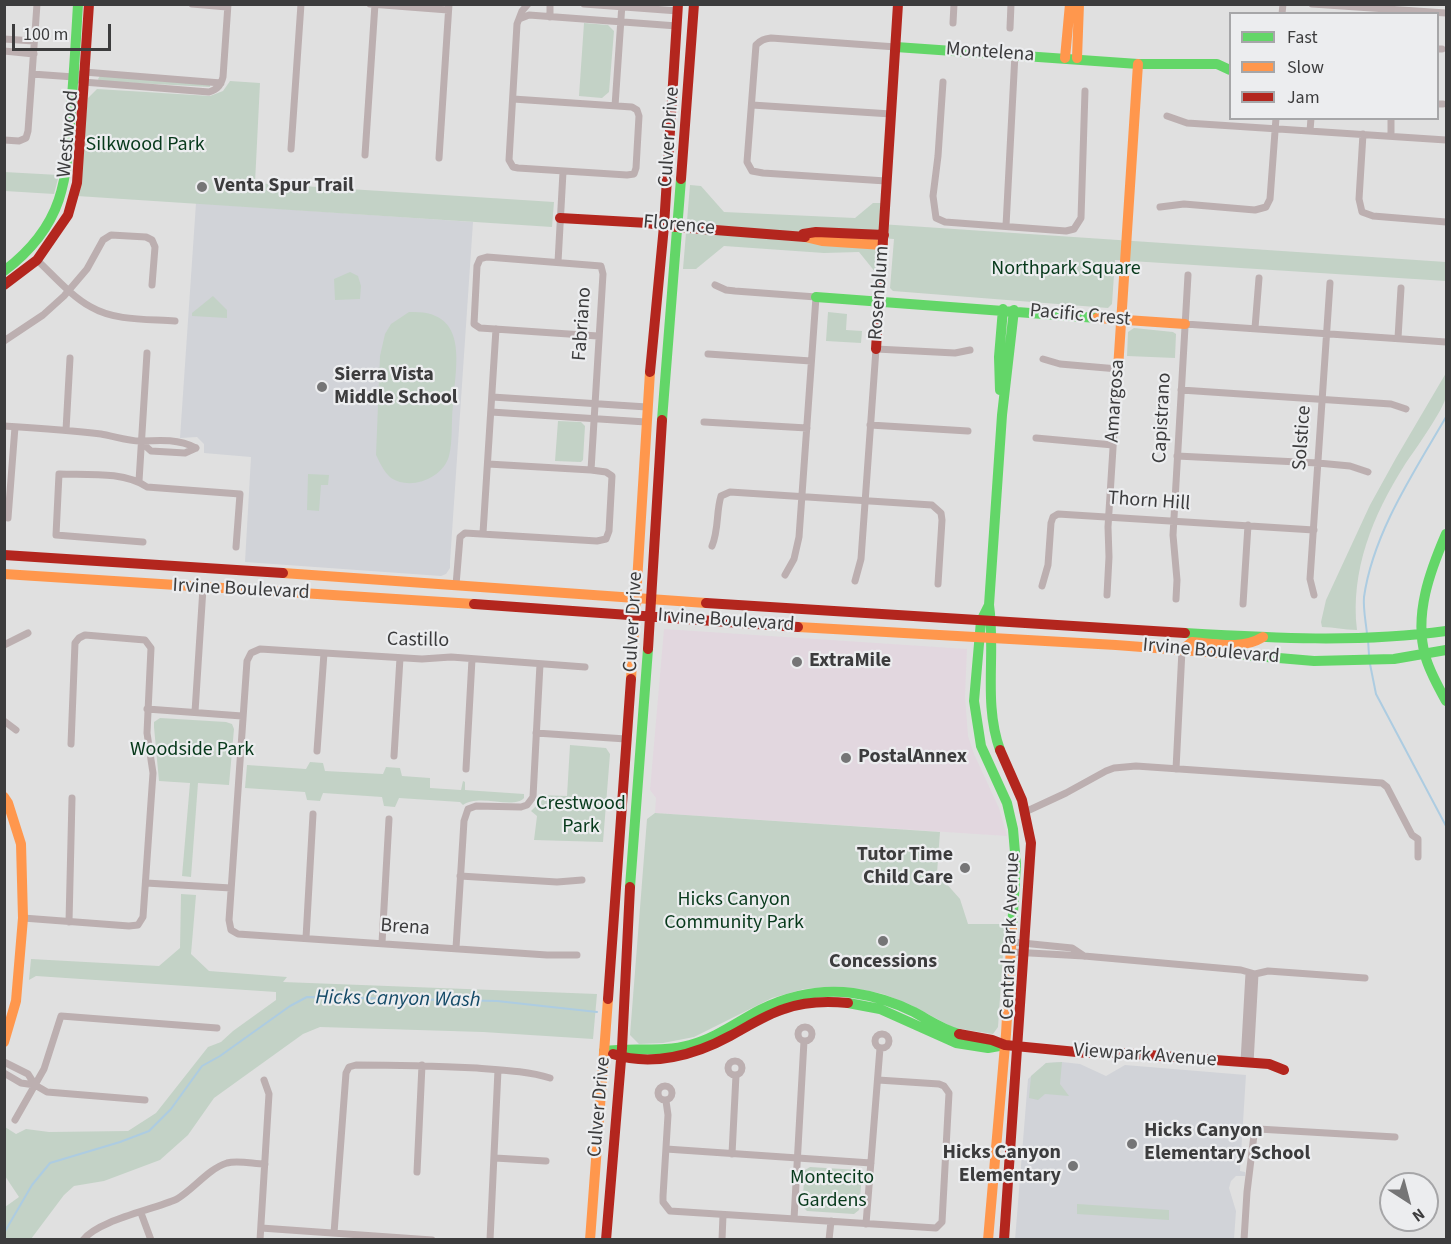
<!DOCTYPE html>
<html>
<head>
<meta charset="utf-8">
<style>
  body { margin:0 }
  #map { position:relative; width:1451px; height:1244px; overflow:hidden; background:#e0e0e0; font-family:"Source Sans 3",sans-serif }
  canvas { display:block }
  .frame { position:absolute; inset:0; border:6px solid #3c3c3d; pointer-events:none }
  .legend { position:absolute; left:1229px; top:12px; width:210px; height:108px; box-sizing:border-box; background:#ecedef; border:2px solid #a6a6a8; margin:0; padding:8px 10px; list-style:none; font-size:18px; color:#3c3c3d }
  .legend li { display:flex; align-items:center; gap:12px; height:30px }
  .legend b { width:30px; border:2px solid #a6a6a8 }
  .north { position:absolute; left:1379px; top:1172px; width:60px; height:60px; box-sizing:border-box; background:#ecedef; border:2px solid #a6a6a8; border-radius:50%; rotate:144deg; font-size:16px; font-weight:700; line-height:24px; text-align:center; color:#3c3c3d }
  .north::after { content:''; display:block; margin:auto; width:21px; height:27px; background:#757576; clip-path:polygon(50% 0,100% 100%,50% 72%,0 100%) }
  .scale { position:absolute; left:12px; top:24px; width:99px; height:27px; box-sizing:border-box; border:3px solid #3c3c3d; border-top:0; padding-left:8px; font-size:18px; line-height:21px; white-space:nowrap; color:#3c3c3d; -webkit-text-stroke:4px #ecedef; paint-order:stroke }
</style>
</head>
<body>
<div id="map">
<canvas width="1451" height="1244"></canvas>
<div class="frame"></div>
<ul class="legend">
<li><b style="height:8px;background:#63d668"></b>Fast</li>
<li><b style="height:8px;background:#ff974d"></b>Slow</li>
<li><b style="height:8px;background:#b3261e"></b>Jam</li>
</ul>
<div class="north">N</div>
<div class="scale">100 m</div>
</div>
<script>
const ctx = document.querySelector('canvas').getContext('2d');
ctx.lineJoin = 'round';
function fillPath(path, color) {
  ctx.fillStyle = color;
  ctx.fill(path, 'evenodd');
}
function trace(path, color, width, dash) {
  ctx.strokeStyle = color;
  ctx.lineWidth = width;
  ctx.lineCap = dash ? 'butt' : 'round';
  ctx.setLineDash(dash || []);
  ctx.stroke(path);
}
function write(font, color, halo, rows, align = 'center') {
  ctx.font = font + ' "Source Sans 3",sans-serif';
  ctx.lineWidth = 4.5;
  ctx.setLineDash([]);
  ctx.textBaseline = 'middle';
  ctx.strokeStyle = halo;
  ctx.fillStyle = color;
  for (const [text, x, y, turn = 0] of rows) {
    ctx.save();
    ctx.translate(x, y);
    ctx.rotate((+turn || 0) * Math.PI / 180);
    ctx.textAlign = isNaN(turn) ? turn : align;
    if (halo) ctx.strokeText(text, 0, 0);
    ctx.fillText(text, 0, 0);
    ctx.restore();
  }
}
fillPath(new Path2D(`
  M664 629 967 649 965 697 968 736 974 754 999 808 1007 836 655 813 656 798 650 790Z`), '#e2d7df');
fillPath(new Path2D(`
  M196 203 473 222 450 562V568L446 574 441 576 245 562 251 457 204 453V444L197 437 180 438Z
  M1062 1062 1080 1064 1106 1076 1125 1065 1246 1075 1240 1171 1245 1172V1176H1236L1231 1181 1229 1188 1236 1211 1234 1239 1015 1240 1028 1079 1046 1063Z`), '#d1d3d8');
fillPath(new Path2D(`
  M584 23 608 25 614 31 609 92 602 98 579 96Z
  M100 76 210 85V87L99 81 98 79Z
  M230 81 260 83 255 183 554 202 552 227 77 196 88 98 97 89 210 96 223 91Z
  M4 172 59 175 54 194 5 191Z
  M690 185 701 186 724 212 855 218 873 203H881L880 224 1446 262V281L1115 260 1112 304 1108 308 893 291 890 288 894 239 879 238 876 273 859 252 824 253 724 246 696 269H683Z
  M350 272 358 276 361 286 360 299 335 300 334 279Z
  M213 296 227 310V318L192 316V313Z
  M409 312C470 309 456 364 453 405 451 421 453 441 449 456 443 478 411 491 391 478 384 472 380 463 376 455L380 356 385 334 391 324Z
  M828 312 847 314 846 330 862 331 861 343 826 341Z
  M1134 328 1173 332 1176 334 1175 358 1127 356 1128 332Z
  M1446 373C1447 381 1448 389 1446 396 1444 410 1413 452 1404 466 1373 515 1350 571 1357 630 1343 630 1335 627 1322 627L1321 622 1326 600 1370 505 1396 458Z
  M558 421 581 422 585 426 583 460 581 462 555 461Z
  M308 474 329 475 328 485H321L319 511 307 510Z
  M160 718 226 722 232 724 234 729 229 785 198 783 191 877 182 876 190 783 159 781 154 727V722Z
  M570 745 606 748 610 754 603 842 534 840 537 816 531 811 536 806 539 795 567 796Z
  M310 762 323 763 325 771 383 774 386 767 400 768 402 776 430 778V788L461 790 463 781 465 782V790L524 794V798C513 810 480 793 463 805L460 802 399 798 395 807 384 806 382 797 323 793 320 801 307 800 305 792 245 788 247 765 306 769Z
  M655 813 940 832 937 873 960 899 968 924H1005L998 1027 993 1034 954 1028 911 1005 883 994 864 990 831 987 804 989 772 998 694 1037 663 1043 639 1044 630 1035 647 819Z
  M181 894 196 895 191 954 209 971 287 977 283 982 597 994 593 1039 483 1032 320 1027 303 1034 214 1098 188 1135 160 1160 104 1181 74 1186 64 1195 31 1239H5V1207L19 1197 5 1176V1127L16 1134 26 1129 49 1132 128 1131 156 1113 208 1047 221 1042 233 1031 276 1000V992L36 976 29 980 31 959 159 966 180 948Z
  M1062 1062 1060 1084 1069 1096 1045 1094 1038 1100 1029 1098 1031 1076 1046 1063Z
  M810 1167 858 1170 862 1175 859 1210 854 1214 807 1211 802 1206 805 1170Z
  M1077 1204 1169 1210V1220L1077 1214Z`), '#c3d2c6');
trace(new Path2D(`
  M1367 634C1366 623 1363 609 1364 597 1373 533 1414 472 1446 417
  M1368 640 1369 655
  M1370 664 1376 694 1446 826
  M4 1233 32 1185 50 1163 120 1142 149 1131 171 1109 202 1066 220 1056 290 1006 307 997 497 1001 597 1012`), '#adcce1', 2);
trace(new Path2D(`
  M192 4 227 7
  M370 4 448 10
  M584 4 678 11
  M1312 4 1446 13
  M1282 14 1283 4
  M550 17V4
  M519 19 529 15 677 26
  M953 23 954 4
  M1010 28 1011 4
  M4 39 34 41
  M1438 49H1442
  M4 51 34 54
  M32 74 74 77 83 82 209 92C218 89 221 85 223 77L228 4
  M81 74 84 72 221 83
  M943 82 938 156 933 196 936 218 945 222 1066 231 1074 229 1081 218 1085 91
  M513 99 632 107 637 110 639 116 636 168 634 174 627 175 518 168 513 167 509 160 517 24 522 11 528 4
  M1438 104H1443
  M752 105 891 114
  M615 106 622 4
  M1167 116 1187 123 1446 140
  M1310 131 1311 118
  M1363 134 1359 199 1362 212 1373 216 1446 222
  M1391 136V118
  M4 140 19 141 26 138 28 131 37 4
  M291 149 301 4
  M365 155 375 4
  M439 158 449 4
  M886 181 763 173 752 171 747 162 756 45C761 40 764 39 771 38L896 47
  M1160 207 1184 204 1255 210 1266 207 1270 199 1276 118
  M1006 226 1015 54
  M37 260C54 276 71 296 91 307 115 321 147 319 175 321
  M558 262 563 172
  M715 285 726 290 735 291 816 297 799 537 794 559 785 575
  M1185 324 1446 342
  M1255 328 1259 278
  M1398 338 1401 288
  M4 341 43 315 64 296 87 269 103 240 111 235 146 237 152 240 155 247 152 285
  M708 354 811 361
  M1043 359 1060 364 1118 369 1108 527 1109 557 1107 595
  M1181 390 1391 404 1406 409
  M492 397 647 407
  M491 412 646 422
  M704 422 807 428
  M870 425 968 431
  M4 426C37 428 69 430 101 434 113 436 132 442 142 441 161 440 179 439 196 448
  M66 430 70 358
  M1036 438 1113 445
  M141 442 151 451 185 453 196 448
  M1177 456 1318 463 1350 466 1368 472
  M591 470 603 274 601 266 487 257 480 259 477 266 474 324 480 328 598 336
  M139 481 147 353
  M8 518 15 427
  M483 533 496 329
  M143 542 56 535 59 474C86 475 124 471 147 487L240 494 236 547
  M712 546C719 529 716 512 721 496L730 492 932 505 941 513 942 520 938 584
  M855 581 861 559 876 349 955 353 970 350
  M456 585 460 537 465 533 597 541 606 539 609 531 612 476 606 472 591 470 488 464
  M1042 586 1048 565 1051 523 1053 517 1058 514 1314 530
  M1314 595 1310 579 1330 283
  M1176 599 1177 580 1173 535 1188 275
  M1243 604 1248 525
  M4 645 28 633
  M147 709 242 716
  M195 712 203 588
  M4 721 16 730
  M536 733 626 739
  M317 751 324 653
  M394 756 400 658
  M466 769 472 659
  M1176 769 1182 650
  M1025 812 1066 793 1106 771 1114 768 1136 766 1382 783 1387 787 1412 835 1418 839V857
  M460 876 557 882 582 880
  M146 883 231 888
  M23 918 129 926 138 925 143 917 153 773 147 733 151 648 145 640 85 635 79 638 75 643 71 744
  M69 922 72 798
  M306 938 313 814
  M1012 942 1072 948 1084 956
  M382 943 389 819
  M456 948 464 821 468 809 476 806 521 807 527 805 533 797 540 664
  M1012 952 1084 956 1241 970 1255 974 1268 971 1365 978
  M577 955H547L238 934 231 930 229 920 247 661 251 653 260 649 422 659 451 657 585 667
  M798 1034a7 7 0 1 1 14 0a7 7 0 1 1-14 0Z
  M875 1041a7 7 0 1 1 14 0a7 7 0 1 1-14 0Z
  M728 1068a7 7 0 1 1 14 0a7 7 0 1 1-14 0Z
  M4 1062 28 1074 35 1085
  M1244 1062 1249 973
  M1250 1063 1255 974
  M4 1073 21 1083 35 1085 47 1092 145 1100
  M658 1093a7 7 0 1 1 14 0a7 7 0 1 1-14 0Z
  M666 1101 668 1115 663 1196V1202L670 1211 936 1228 942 1222 949 1093 944 1086 939 1084 878 1080
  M15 1120 44 1069 61 1016 217 1028
  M666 1149 871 1163
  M732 1154 736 1075
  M495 1158 546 1161
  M417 1172 422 1065
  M141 1213 151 1240
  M794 1219 804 1041
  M866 1224 880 1048
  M261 1228 432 1240
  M334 1233 346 1073 349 1067 356 1065C397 1065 436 1066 477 1068 501 1070 527 1071 550 1078
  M83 1240C98 1220 153 1210 177 1199 194 1189 208 1169 227 1163 238 1160 254 1164 265 1164
  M260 1240 269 1094 264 1080
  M490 1240 498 1070
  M722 1240 723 1215
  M829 1240 831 1221
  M1244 1240 1247 1192 1254 1135 1258 1129 1395 1137`), '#bcafb0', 7);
trace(new Path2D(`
  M896 47 1138 64H1217L1230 70
  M4 271C65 225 67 180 71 109 74 74 76 39 78 4
  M816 297 1097 318
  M1000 390 999 357 1003 309
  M662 420 681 179
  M1446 534C1430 571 1414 614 1425 655 1429 671 1438 686 1446 701
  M989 605 981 621 974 701 981 746 1007 803 1013 829 1016 864 1012 929
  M1185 633C1272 638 1359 643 1446 631
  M1220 653 1314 661 1394 659 1446 650
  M1000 750C983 702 996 654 989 605L1002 415 1014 310
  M630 887 648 649
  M848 1003 880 1009 956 1043 988 1048 1005 1045
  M604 1051C633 1047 662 1053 690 1045 716 1038 737 1022 760 1010 788 996 821 989 853 993 874 996 894 1002 914 1012 929 1020 941 1029 959 1034`), '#63d668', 10);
trace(new Path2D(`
  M1065 58 1070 4
  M1077 58 1079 4
  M805 237 822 241 883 245
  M1097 318 1185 324
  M1118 369 1138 64
  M283 573 706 603
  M4 574 474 604
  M798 627 1116 645 1220 653
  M1182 650 1192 642C1216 644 1242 650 1263 637
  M631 679 650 372
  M4 797 8 803 21 844 23 918 16 1001 4 1042
  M590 1240 608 999
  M988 1240 1006 1034 1012 929`), '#ff974d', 10);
trace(new Path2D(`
  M681 179 694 4
  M560 218 648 223 664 226 805 237
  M803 234 816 232 884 235
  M4 285 37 260 68 215 77 183 89 4
  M876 349 898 4
  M650 372 664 226 678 4
  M4 555 283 573
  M706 603 1185 633
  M474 604 798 627
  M648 649 662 420
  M1000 750 1022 800 1031 843 1004 1240
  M608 999 631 679
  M959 1034 992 1040 1005 1045 1087 1053H1121L1269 1064 1284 1070
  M613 1054C652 1067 695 1055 730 1036 747 1027 765 1015 784 1009 803 1002 828 1001 848 1003
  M606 1240 622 1048 630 887`), '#b3261e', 10);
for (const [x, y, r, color] of [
  [202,187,6,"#757576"],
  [322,387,6,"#757576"],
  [797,662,6,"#757576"],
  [846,758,6,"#757576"],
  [965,868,6,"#757576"],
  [883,941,6,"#757576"],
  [1132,1144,6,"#757576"],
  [1073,1166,6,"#757576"]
]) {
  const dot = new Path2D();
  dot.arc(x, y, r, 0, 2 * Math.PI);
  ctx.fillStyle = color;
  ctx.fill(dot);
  trace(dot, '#ecedef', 2);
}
write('20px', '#3c3c3d', '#ecedef', [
  ["Montelena",990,53,4],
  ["Westwood",69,134,-85],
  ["Culver Drive",670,137,-86],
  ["Florence",679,226,5],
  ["Rosenblum",880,293,-86],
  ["Pacific Crest",1080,316,5],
  ["Fabriano",583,324,-86],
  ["Amargosa",1116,401,-86],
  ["Capistrano",1163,418,-87],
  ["Solstice",1303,438,-86],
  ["Thorn Hill",1149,502,4],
  ["Irvine Boulevard",241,590,3],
  ["Irvine Boulevard",726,621,4],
  ["Culver Drive",634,622,-87],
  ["Castillo",418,641,1],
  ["Irvine Boulevard",1211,652,5],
  ["Brena",405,928,4],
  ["Central Park Avenue",1011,936,-88],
  ["Viewpark Avenue",1145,1056,4],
  ["Culver Drive",600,1107,-85]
]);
write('20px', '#07391b', '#ecedef', [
  ["Silkwood Park",145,146],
  ["Northpark Square",1066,270],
  ["Woodside Park",192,751],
  ["Crestwood",581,805],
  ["Park",581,828],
  ["Hicks Canyon",734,901],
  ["Community Park",734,924],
  ["Montecito",832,1179],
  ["Gardens",832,1202]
]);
write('bold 20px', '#3c3c3d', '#ecedef', [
  ["Venta Spur Trail",214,187],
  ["Sierra Vista",334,376],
  ["Middle School",334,399],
  ["ExtraMile",809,662],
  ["PostalAnnex",858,758],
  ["Tutor Time",953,856,"right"],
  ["Child Care",953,879,"right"],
  ["Concessions",883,963,"center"],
  ["Hicks Canyon",1144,1132],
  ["Elementary School",1144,1155],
  ["Hicks Canyon",1061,1154,"right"],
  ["Elementary",1061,1177,"right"]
], 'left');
write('italic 21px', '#154b68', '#ecedef', [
  ["Hicks Canyon Wash",398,1000,1]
]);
</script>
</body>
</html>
